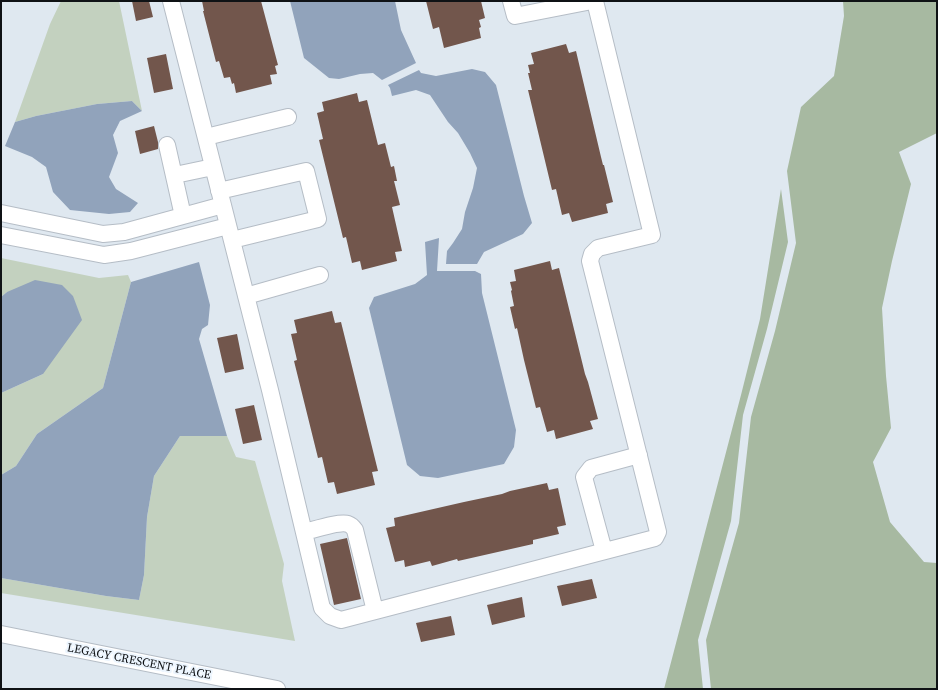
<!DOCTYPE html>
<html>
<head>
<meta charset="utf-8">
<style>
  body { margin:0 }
  #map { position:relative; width:938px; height:690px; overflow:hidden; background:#dfe8f0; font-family:"Source Serif 4",serif }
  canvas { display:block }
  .frame { position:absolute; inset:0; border:2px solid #0f1215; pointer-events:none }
</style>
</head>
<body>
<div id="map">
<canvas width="938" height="690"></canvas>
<div class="frame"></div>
</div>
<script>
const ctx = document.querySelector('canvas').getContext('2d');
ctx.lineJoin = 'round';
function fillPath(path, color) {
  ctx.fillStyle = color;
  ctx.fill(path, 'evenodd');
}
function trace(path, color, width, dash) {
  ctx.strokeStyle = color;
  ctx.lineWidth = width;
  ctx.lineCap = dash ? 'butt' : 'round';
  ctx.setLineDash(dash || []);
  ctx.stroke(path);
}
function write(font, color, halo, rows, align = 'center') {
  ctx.font = font + ' "Source Serif 4",serif';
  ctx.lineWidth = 4;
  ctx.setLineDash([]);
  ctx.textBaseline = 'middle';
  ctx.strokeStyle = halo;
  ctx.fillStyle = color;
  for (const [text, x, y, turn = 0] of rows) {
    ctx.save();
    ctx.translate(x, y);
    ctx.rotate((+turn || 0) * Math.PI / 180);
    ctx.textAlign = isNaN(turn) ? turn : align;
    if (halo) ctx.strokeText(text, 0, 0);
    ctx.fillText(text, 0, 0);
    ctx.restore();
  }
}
fillPath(new Path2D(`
  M61 1H119L142 111 132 101 97 104 36 116 15 122 50 24Z
  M1 258 99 278 128 275 131 282 103 388 37 434 16 466 1 475V393L43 374 7 292 1 297Z
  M180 436H227L236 457 255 461 284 564 282 581 295 641 1 593V578L106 596 139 600 144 575 147 517 154 476Z`), '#c3d1bf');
fillPath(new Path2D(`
  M843 1H937V133L899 152 911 184 892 261 882 308 886 376 891 428 873 462 890 522 924 562 937 563V689H711L706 640 739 523 751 417 775 331 796 243 787 171 801 107 834 76 844 16Z
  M781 189 788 242 767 329 743 415 731 521 698 640 703 689H664L741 395 760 319Z`), '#a7b9a1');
fillPath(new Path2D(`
  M290 1H395L401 30 416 63 382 80 373 73 360 74 339 79 329 78 304 58Z
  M472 69 485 72 496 85 524 196 532 223 523 234 484 252 477 264H446L447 251 453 243 462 229 465 212 473 188 477 168 470 153 458 133 448 122 430 95 416 90 392 96 390 88 388 85 419 70 421 73 436 76Z
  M132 101 142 111 120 121 113 135 118 153 109 177 116 189 138 203 130 212 109 214 70 210 53 192 46 167 32 157 5 146 15 122 36 116 97 104Z
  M439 238 437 271H475L481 274 482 293 516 430 514 447 504 464 438 478 420 476 407 465 369 308 374 297 415 284 427 275 425 242Z
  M199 262 210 305 208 325 202 329 199 339 227 436H180L154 476 147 517 144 575 139 600 106 596 1 578V475L16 466 37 434 103 388 131 282Z
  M35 280 62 285 73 296 82 320 43 374 1 393V297L7 292Z`), '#91a3bb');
fillPath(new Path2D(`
  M132 1H149L153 17 136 21Z
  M202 1H261L278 65 275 66 277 74 270 75 272 84 236 93 234 83 232 84 230 77 224 78 219 61 216 62 203 11H204Z
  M426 1H481L485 18 479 20 481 27 479 28 481 38 444 48 439 27 433 29Z
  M566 44 569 53 576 51 601 157 603 165H604L613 202 606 204 608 213 572 222 569 213 562 215 556 189 552 190 528 90H532L528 73H530L528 65 534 64 531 53Z
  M166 54 173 89 154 93 147 58Z
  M357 93 359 102 367 100 378 145 385 143 391 167 394 166 397 181H394L400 205 392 207 402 251 395 252 397 261 362 270 360 261 352 263 346 237 343 238 319 140 323 139 317 113 324 111 322 102Z
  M154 126 158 142V149L140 154 135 131Z
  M550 261 552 270 559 268 585 374 588 382 598 419 590 421 593 429 556 439 554 430 547 432 540 407 536 408 524 360 517 328 515 329 510 307 514 306 511 291 512 290 510 282 516 281 514 270Z
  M332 311 335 323 341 322 378 471 372 472 375 485 337 494 334 482 328 483 322 457 318 458 294 361 297 360 291 334 297 333 294 320Z
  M237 334 244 369 225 373 217 338Z
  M254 405 262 440 243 444 235 409Z
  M547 483 549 490 558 488 566 525 557 527 559 534 533 540V544L458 561 457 559 432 566 430 561 405 567 404 560 395 562 386 528 395 526 394 518 464 502 502 494 510 491Z
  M347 538 361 599 334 605 320 544Z
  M592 579 597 598 562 606 557 586Z
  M522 597 525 617 492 625 487 605Z
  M451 616 455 635 421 642 416 623Z`), '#72564c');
const minor = new Path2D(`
  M171 1 270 390 322 608 330 616 341 620 655 538 658 532 590 261 592 254 598 248 652 235 595 1
  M511 1 515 16 592 1
  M206 137 288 117
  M167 145 183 216
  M175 175 213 167
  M219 191 306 171 318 219 232 240
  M1 213 103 234 124 232 223 205
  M1 235 104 255 131 251 228 226
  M246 296 320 275
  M304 532C313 530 340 521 348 524 351 525 353 527 355 530L375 611
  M604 551 584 477 591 468 639 455
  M1 634 277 689`);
trace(minor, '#b5bdc6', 18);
trace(minor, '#fff', 16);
write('12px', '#0f1215', '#ecf5fe', [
  ["LEGACY CRESCENT PLACE",139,662,11]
]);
</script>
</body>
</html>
